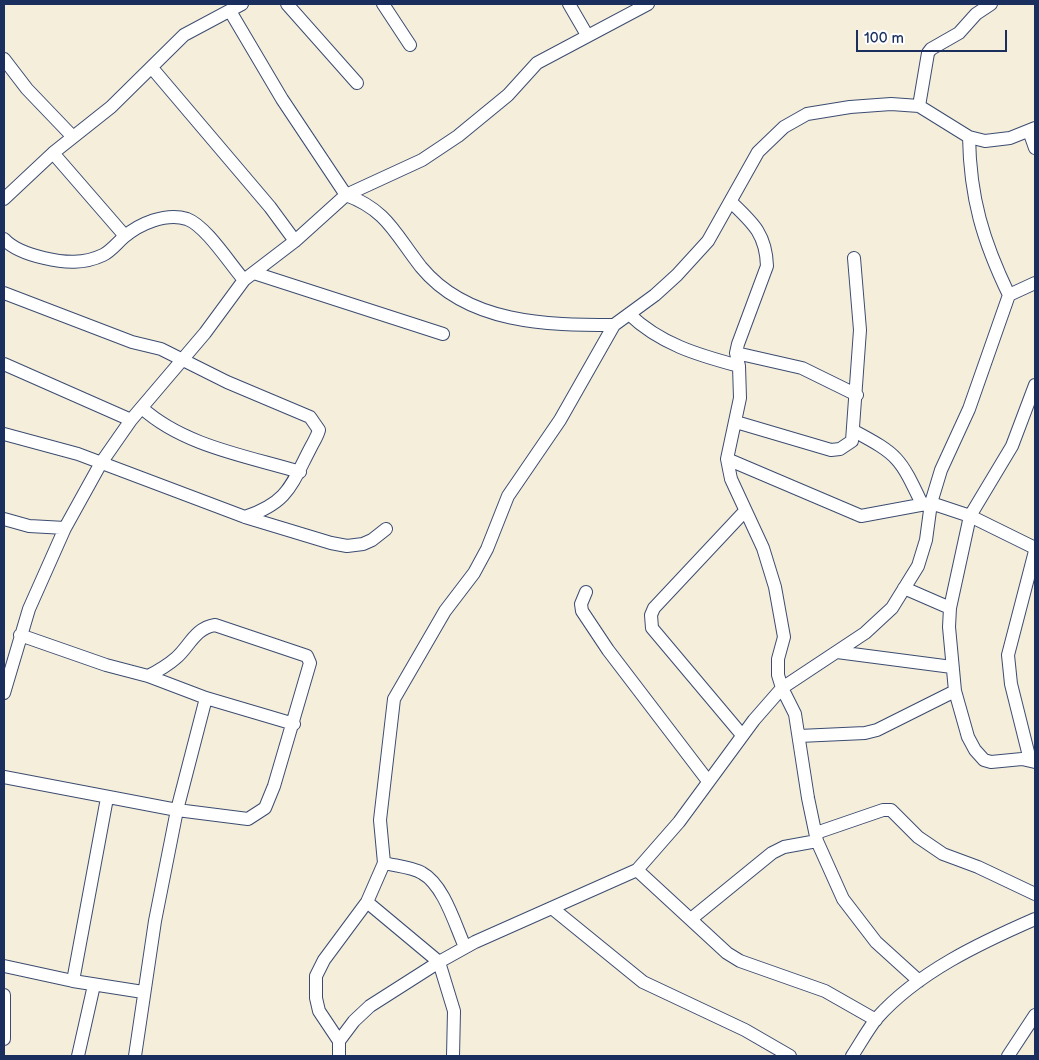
<!DOCTYPE html>
<html>
<head>
<meta charset="utf-8">
<style>
  body { margin:0 }
  #map { position:relative; width:1039px; height:1060px; overflow:hidden; background:#f4eedb; font-family:"Balsamiq Sans",sans-serif }
  canvas { display:block }
  .frame { position:absolute; inset:0; border:5px solid #1b2f5e; pointer-events:none }
  .scale { position:absolute; left:856px; top:30px; width:151px; height:22px; box-sizing:border-box; border:2px solid #1b2f5e; border-top:0; padding-left:6px; font-size:15px; line-height:18px; white-space:nowrap; color:#1b2f5e; -webkit-text-stroke:4px #fff; paint-order:stroke }
</style>
</head>
<body>
<div id="map">
<canvas width="1039" height="1060"></canvas>
<div class="frame"></div>
<div class="scale">100 m</div>
</div>
<script>
const ctx = document.querySelector('canvas').getContext('2d');
ctx.lineJoin = 'round';
function trace(path, color, width, dash) {
  ctx.strokeStyle = color;
  ctx.lineWidth = width;
  ctx.lineCap = dash ? 'butt' : 'round';
  ctx.setLineDash(dash || []);
  ctx.stroke(path);
}
const minor = new Path2D(`
  M287 4 357 83
  M383 4 410 45
  M569 4 587 35
  M230 11 282 99 346 195C387 210 395 234 421 267 468 324 547 325 614 325
  M4 59 27 89 73 137
  M152 68 270 207 295 241
  M919 106 928 53 931 49 959 33 976 14 991 4
  M1029 131 1035 148
  M969 137C970 198 983 241 1009 295
  M53 153 125 236
  M4 199 53 153 111 107 184 35 242 4
  M731 202C753 223 766 234 767 266L738 344 736 353 739 366 740 398 727 459 731 479 763 548 775 587 784 637 778 659V675L782 688 795 714 808 798 817 841 843 899 876 942 919 981
  M4 239C13 249 31 255 44 258 65 263 84 264 103 255 111 251 117 243 124 237 139 224 166 212 187 219 206 226 230 264 244 280
  M254 273 443 334
  M4 293 132 342 161 349 227 382 310 417 319 430C317 437 314 441 311 447 291 485 289 502 245 517
  M629 314C660 344 698 355 739 366
  M736 353 802 368 857 395
  M4 364 131 420
  M1035 385 1012 446 970 516 950 608 949 627 955 691 968 737 975 750 984 760 991 762 1022 759 1035 762
  M142 408C184 446 247 456 300 472
  M736 422 831 450 840 449 852 441 860 330 854 258
  M854 431C899 455 900 458 922 504
  M4 434 78 454 245 517 331 543 347 546 363 544 372 540 386 529
  M727 459 861 516 931 503 970 516 1035 548
  M4 519 29 526 65 528
  M904 588 950 608
  M586 592 581 604 582 611 608 650 708 781
  M20 635 106 665 148 676 206 698 294 724
  M837 652 952 667
  M4 693 29 609 65 528 101 463 131 420 205 333 244 280 295 241 346 195 422 160 458 136 508 95 537 63 648 4
  M742 735 652 628 651 615 654 608 745 511
  M799 736 865 733 877 730 955 691
  M1030 760 1011 684 1008 655 1035 551
  M4 777 177 810 248 819 265 808 274 786 310 663 307 656 215 625C195 628 189 647 176 658 168 665 158 671 148 676
  M816 833 883 810H891L918 837 943 854 978 867 1035 894
  M384 863C396 866 412 867 422 873 444 885 455 925 465 947
  M637 870 727 953 740 961 825 991 876 1020
  M367 902 439 962 454 1011 453 1056
  M552 908 643 982 745 1030 790 1056
  M691 919 772 853 784 847 817 841
  M4 966 73 981 143 992
  M73 981 107 798
  M4 995V1039
  M339 1041 319 1011 316 998V976L324 960 367 902 384 863 380 820 394 699 445 611 474 573 487 549 508 496 560 420 614 325 655 295 677 275 708 241 758 152 784 127 807 114 850 107 891 104 919 106 969 137 985 141 1010 138 1035 128
  M78 1056 94 985
  M135 1056 155 921 177 810 206 698
  M339 1056V1041L354 1021 370 1006 439 962 475 942 637 870 679 822 754 720 782 688 865 633 892 608 918 566 926 540 931 503 941 470 969 409 1009 295 1035 283
  M852 1056C860 1044 868 1029 877 1018 918 972 980 943 1035 919
  M1008 1056 1035 1015`);
trace(minor, '#3c4c71', 14);
trace(minor, '#fff', 12);
</script>
</body>
</html>
